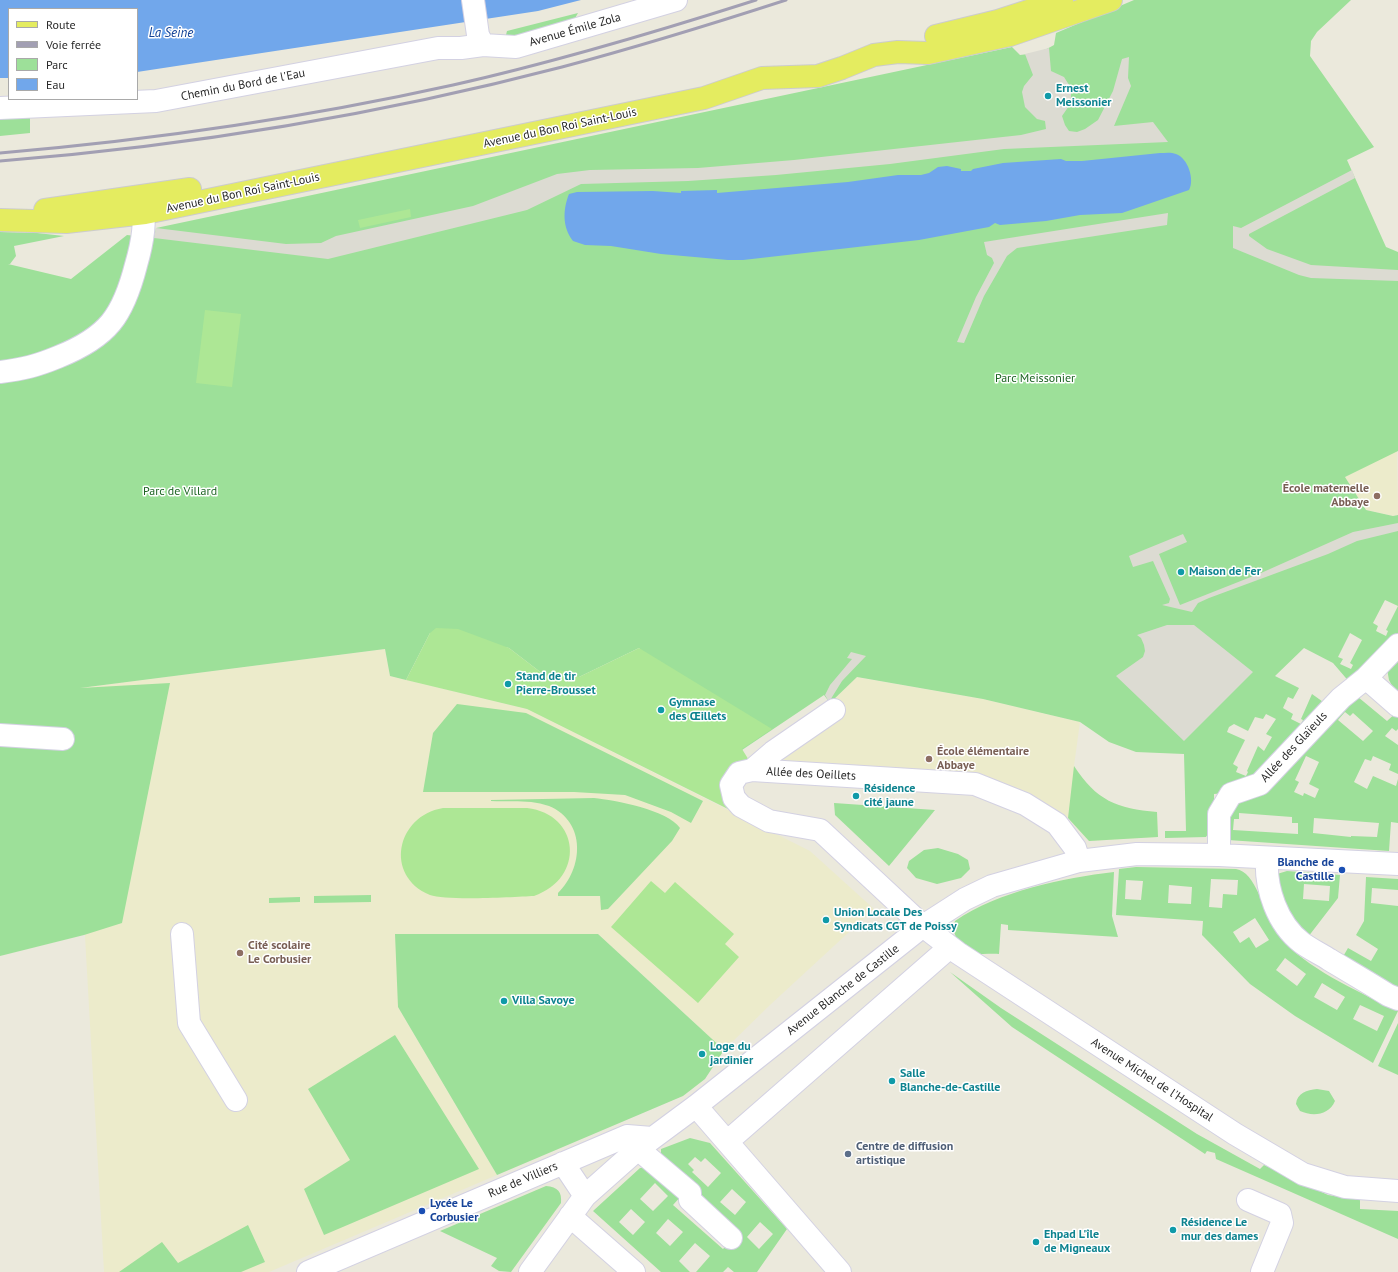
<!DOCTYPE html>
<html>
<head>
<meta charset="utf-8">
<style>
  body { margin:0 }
  #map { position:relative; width:1398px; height:1272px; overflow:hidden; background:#ebe9dc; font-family:"PT Sans",sans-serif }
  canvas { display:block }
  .legend { position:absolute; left:8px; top:8px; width:130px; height:92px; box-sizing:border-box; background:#fff; border:1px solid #a9a9a9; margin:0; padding:5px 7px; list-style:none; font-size:12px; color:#292929 }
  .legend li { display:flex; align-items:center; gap:8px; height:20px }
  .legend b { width:20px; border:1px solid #a9a9a9 }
</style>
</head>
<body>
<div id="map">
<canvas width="1398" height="1272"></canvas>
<ul class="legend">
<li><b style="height:5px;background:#e4ec60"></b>Route</li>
<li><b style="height:5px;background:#a29fb3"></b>Voie ferrée</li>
<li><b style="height:11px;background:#9de099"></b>Parc</li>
<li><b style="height:11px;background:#71a7eb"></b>Eau</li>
</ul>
</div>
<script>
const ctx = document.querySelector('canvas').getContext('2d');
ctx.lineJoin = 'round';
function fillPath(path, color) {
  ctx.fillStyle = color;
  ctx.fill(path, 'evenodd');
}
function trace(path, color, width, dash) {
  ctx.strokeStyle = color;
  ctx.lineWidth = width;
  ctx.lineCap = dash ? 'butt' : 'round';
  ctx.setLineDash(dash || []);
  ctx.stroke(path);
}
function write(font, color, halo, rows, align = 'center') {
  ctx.font = font + ' "PT Sans",sans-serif';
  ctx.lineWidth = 3;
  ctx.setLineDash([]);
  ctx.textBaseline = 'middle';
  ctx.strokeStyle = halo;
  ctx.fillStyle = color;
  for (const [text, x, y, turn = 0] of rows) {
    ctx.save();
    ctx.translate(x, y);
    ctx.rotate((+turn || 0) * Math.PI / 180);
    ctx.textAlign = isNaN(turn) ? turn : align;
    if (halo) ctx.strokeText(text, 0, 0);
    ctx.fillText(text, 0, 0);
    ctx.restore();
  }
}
fillPath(new Path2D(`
  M1397 450 1398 515 1393 516 1366 510 1345 477Z
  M385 649 390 676 527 709 810 851 874 909 770 1005 724 1050 598 934 398 1007 497 1175 269 1272H104L71 689Z
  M856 677 983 699 1080 722 1074 766 1083 780 1096 794 1114 804 1137 810 1157 812 1158 837 1089 841 1068 818 987 781 786 763 780 754Z`), '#ecebcb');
fillPath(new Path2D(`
  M1134 0H1351L1317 32 1311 41 1310 56 1374 147 1347 160 1386 247 1398 252V451L1345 477 1366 510 1393 516 1398 515V639L1351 684 1333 663 1304 648 1275 676 1299 688 1293 699 1288 697 1283 708 1293 714 1291 719 1301 724 1303 720 1301 719 1312 694 1326 704 1275 762 1225 793 1214 794C1214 808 1215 826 1206 837L1165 838V831H1186L1184 754 1136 752 1109 742 1080 722 983 699 857 677 830 703 824 695 742 750 639 648 579 677 552 681 509 648 430 633 406 680 390 676 385 649 80 688 170 683 122 923 84 935 0 956V232L37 233 64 236 14 246 16 256 10 264H8L71 279 127 235 154 238 156 228 1012 47 1020 55C1031 54 1045 51 1054 45L1056 33ZM1385 600 1398 606 1386 630 1388 631 1386 636 1376 631 1378 626 1373 623ZM1350 633 1362 640 1350 663 1353 665 1351 669 1340 664 1343 659 1338 657ZM1266 714 1276 719 1266 734 1272 737 1264 751 1258 746 1247 771 1248 772 1246 776 1236 772 1238 767 1233 764 1245 740 1227 732 1229 727 1234 724 1248 731 1255 717 1263 719Z
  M578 13 574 20 509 38 506 35 507 31Z
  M0 113 30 115V133L0 136Z
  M1398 652V697L1389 680 1387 669Z
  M1358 697 1387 721 1398 711V729L1396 731 1392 728 1385 736 1398 745V774L1389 770 1391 764 1373 756 1371 761 1365 759 1354 782 1367 789 1373 776 1396 786 1398 779V823L1391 822 1389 851 1228 840V808L1318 734ZM1345 712 1350 716 1353 713 1373 731 1363 741 1338 720ZM1306 756 1319 762 1309 784 1319 789 1315 798 1304 793 1303 796 1294 792 1299 782 1295 780ZM1239 813 1292 817V823H1298V834L1233 830 1234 819H1239ZM1314 818 1379 823 1377 837 1351 836V837L1313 833Z
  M457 704 526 713 703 801 691 823 671 812 625 795 574 792H423L433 733Z
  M1074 766C1096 800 1117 809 1157 812L1158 837 1089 841 1068 818Z
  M594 798C615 800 668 810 680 828L672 841 608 909 601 910 600 896H558V893C583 869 587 822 549 806 530 799 510 802 491 801V800Z
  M834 803 935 810 889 866 835 815Z
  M938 848 958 854 968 860 970 869 961 878 937 884 916 878 907 868 909 861 924 850Z
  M1136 867 1236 869C1256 872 1263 911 1275 927 1280 933 1283 939 1288 945 1310 970 1367 996 1398 1011L1373 1063 1295 1016 1250 984 1202 935 1203 921 1116 915 1119 869ZM1211 879 1238 880 1237 895 1223 894 1222 908 1209 907ZM1126 880 1143 881 1141 900 1125 899ZM1169 885 1192 887 1191 904 1168 903ZM1255 918 1269 940 1256 948 1249 937 1240 943 1233 932ZM1285 958 1306 974 1297 986 1276 970ZM1322 983 1345 997 1337 1010 1314 997ZM1360 1005 1384 1016 1377 1031 1353 1019Z
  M1287 871 1340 875 1338 898 1308 937 1290 917 1275 877 1277 874ZM1304 884 1330 886 1329 901 1303 899Z
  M1114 872 1112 916 1118 937 1008 930V925L1001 924 999 954C992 953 981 955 974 953 961 948 950 934 955 921 999 891 1063 878 1114 872Z
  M1366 877 1398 879V890L1372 888 1371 903 1398 906V990L1341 960 1348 948 1371 961 1378 949 1356 935 1364 921Z
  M371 895V902L314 903V896Z
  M300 897V902L269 903V898Z
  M395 934H598L724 1050 705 1079 683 1096 497 1175 398 1007Z
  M950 972 1001 1008 1197 1134 1260 1169 1264 1165 1328 1195 1360 1200V1209L1398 1211V1239L1216 1159 1215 1153 1207 1151 1205 1154 1012 1027Z
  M1398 1023V1075L1378 1066Z
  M395 1035 479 1169 324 1235 304 1189 350 1160 308 1089Z
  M1317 1089 1329 1091 1335 1101C1329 1115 1313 1117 1300 1111L1296 1104C1297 1093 1307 1090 1317 1089Z
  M690 1138 710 1143 787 1229 757 1272H734L728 1267 723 1272H696L710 1256 695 1243 679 1261 690 1272H661L593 1211 640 1168 653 1167 682 1195 673 1205 723 1249 740 1231 661 1160V1149ZM695 1157 701 1162 705 1158 721 1173 708 1187 692 1172 694 1170 688 1164ZM655 1183 668 1196 653 1211 640 1199ZM732 1189 746 1202 735 1215 720 1202ZM631 1209 645 1222 633 1235 619 1222ZM668 1219 683 1232 670 1246 656 1233ZM760 1222 773 1234 759 1249 747 1237Z
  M546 1186C558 1187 562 1192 561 1203L511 1272 499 1271 491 1266 497 1258 440 1231Z
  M248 1225 265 1262 241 1272H119L162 1242 178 1263Z`), '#9de099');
fillPath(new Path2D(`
  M410 209 411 217 360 228 358 220Z
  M205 310 241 314 232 387 196 383Z
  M436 628 458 629 509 648 552 681 560 670 579 677 639 648 772 729 742 749 750 762 734 812 527 709 406 680 430 633Z
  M443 808H527C580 814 586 878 534 896 514 897 446 901 430 895 384 876 396 816 443 808Z
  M651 881 665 893 675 882 734 934 725 944 739 957 698 1003 611 927Z`), '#ade795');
fillPath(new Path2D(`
  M1049 48 1051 71 1064 77 1071 88V103L1062 116 1065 125 1069 131 1077 132 1085 129 1098 120 1113 91 1122 59 1129 57 1128 78 1131 86 1114 126 1153 122 1168 142 1004 149 890 164 776 175 688 181 581 184 527 210 328 259 154 238 156 228 286 244 321 243 336 236 473 206 557 174 590 170 698 168 794 160 1021 135 1046 129 1045 121 1037 119 1025 107 1022 92 1024 86 1033 75 1025 54Z
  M1352 170 1355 178 1249 234V236L1267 249 1311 265 1398 270V281L1311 278 1299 275 1233 248V226L1241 228Z
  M1168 213 1167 225 1017 248 1007 256 984 296 964 343 957 342 976 297 994 263 992 258 987 255 984 242Z
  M1398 523V531L1357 541 1328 554 1209 598 1198 603 1192 612 1162 605 1169 603 1170 599 1153 561 1133 567 1129 556 1183 534 1187 542 1159 554 1180 605 1261 573 1353 532Z
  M1167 625H1194L1253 672 1184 741 1116 676 1143 657 1145 651 1144 645 1141 638 1137 635Z
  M851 652 866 656 842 681 829 702 825 695 830 685 852 659 847 658Z`), '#dcdbd2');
fillPath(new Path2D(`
  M0 0H581L538 11 137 72V9H9V78H0Z
  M1160 153C1165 153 1171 152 1176 154 1188 158 1195 180 1189 190L1122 213 1080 215 1046 221 1000 225 995 223 989 227 919 240 743 260H728L661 254 611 246 585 245 573 241C562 227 563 209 569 194L577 192 653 191 681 193V191L717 190V193L848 182 898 175H921L929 173 938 167 947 166 961 169V171H971L973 169 1003 163 1061 159 1066 161H1082Z`), '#71a7eb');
const minor = new Path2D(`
  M473 0 478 35 483 45 516 47 676 0
  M0 108 156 101 438 48H461L483 45
  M0 372C24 369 36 366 58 357 108 337 123 316 136 265 143 241 146 221 142 197
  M1366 678 1398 706
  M0 735 63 739
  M752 770 773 752 834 710
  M1219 855V814L1231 794 1260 784 1341 698 1366 678 1398 645
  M1267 858C1265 888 1277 924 1302 943 1310 949 1321 954 1330 960 1350 972 1369 983 1388 995L1398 999
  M1079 861 1075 848 1057 824 1025 804 975 784 752 770 739 773 731 785 734 798 741 806 769 821 820 830 923 926 958 953 1235 1134 1303 1174 1345 1187 1398 1191
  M182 934 189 1023 236 1100
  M696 1106 840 1272
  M728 1141 950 947
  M638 1149 690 1193V1200L731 1238
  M563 1163 585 1196
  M1248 1200 1280 1214 1282 1223 1262 1272
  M570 1216 634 1272
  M308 1272 627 1136 652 1138
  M530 1272 585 1196 638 1149 696 1106 923 926 965 899 992 886 1079 861 1137 854 1219 855 1398 864`);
const major = new Path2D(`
  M936 36 998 21 1062 0
  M45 210 190 189
  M0 220 66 222 145 213 704 98 762 78 818 76 842 68 874 55 898 52 928 53 1010 35 1111 0`);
trace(minor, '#d3d1e2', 24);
trace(major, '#ccc', 24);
trace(minor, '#fff', 22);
trace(major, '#e4ec60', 22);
trace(new Path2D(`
  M0 153C152 140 304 118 453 85 555 62 656 32 756 0
  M0 161C189 146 378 115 562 67 637 47 712 24 786 0`), '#a29fb3', 3);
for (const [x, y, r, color] of [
  [1048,96,4,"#0f9aa8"],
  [1377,496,4,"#8d6e63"],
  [1181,572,4,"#0f9aa8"],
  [508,684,4,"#0f9aa8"],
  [661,710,4,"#0f9aa8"],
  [929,759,4,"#8d6e63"],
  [856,796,4,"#0f9aa8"],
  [1342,870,4,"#1a4fb4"],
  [826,920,4,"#0f9aa8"],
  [240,953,4,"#8d6e63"],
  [504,1001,4,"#0f9aa8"],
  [702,1054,4,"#0f9aa8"],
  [892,1081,4,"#0f9aa8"],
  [848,1154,4,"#5c6f8a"],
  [422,1211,4,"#1a4fb4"],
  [1173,1230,4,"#0f9aa8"],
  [1036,1242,4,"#0f9aa8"]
]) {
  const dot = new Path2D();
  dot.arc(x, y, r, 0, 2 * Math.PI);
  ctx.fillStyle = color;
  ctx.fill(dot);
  trace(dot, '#fff', 1.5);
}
write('12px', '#292929', '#fff', [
  ["Avenue Émile Zola",575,30,-16],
  ["Chemin du Bord de l'Eau",243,85,-11],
  ["Avenue du Bon Roi Saint-Louis",560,128,-12],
  ["Avenue du Bon Roi Saint-Louis",243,193,-12],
  ["Allée des Glaïeuls",1294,747,-47],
  ["Allée des Oeillets",811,774,3],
  ["Avenue Blanche de Castille",843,990,-38],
  ["Avenue Michel de l'Hospital",1152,1080,33],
  ["Rue de Villiers",523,1180,-23]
]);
write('bold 12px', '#0d838f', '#fff', [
  ["Ernest",1056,89],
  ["Meissonier",1056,103],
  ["Maison de Fer",1189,572],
  ["Stand de tir",516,677],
  ["Pierre-Brousset",516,691],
  ["Gymnase",669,703],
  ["des Œillets",669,717],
  ["Résidence",864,789],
  ["cité jaune",864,803],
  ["Union Locale Des",834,913],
  ["Syndicats CGT de Poissy",834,927],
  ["Villa Savoye",512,1001],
  ["Loge du",710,1047],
  ["jardinier",710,1061],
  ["Salle",900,1074],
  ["Blanche-de-Castille",900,1088],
  ["Résidence Le",1181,1223],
  ["mur des dames",1181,1237],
  ["Ehpad L'île",1044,1235],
  ["de Migneaux",1044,1249]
], 'left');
write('12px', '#1c6422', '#fff', [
  ["Parc Meissonier",1035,379],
  ["Parc de Villard",180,492]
]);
write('bold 12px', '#785e54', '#fff', [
  ["École maternelle",1369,489,"right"],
  ["Abbaye",1369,503,"right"],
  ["École élémentaire",937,752],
  ["Abbaye",937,766],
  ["Cité scolaire",248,946],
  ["Le Corbusier",248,960]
], 'left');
write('bold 12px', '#164399', '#fff', [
  ["Blanche de",1334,863],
  ["Castille",1334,877],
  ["Lycée Le",430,1204,"left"],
  ["Corbusier",430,1218,"left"]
], 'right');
write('bold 12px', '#4e5e75', '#fff', [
  ["Centre de diffusion",856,1147],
  ["artistique",856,1161]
], 'left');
write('italic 13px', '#114196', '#fff', [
  ["La Seine",171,33]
]);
</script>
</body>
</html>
